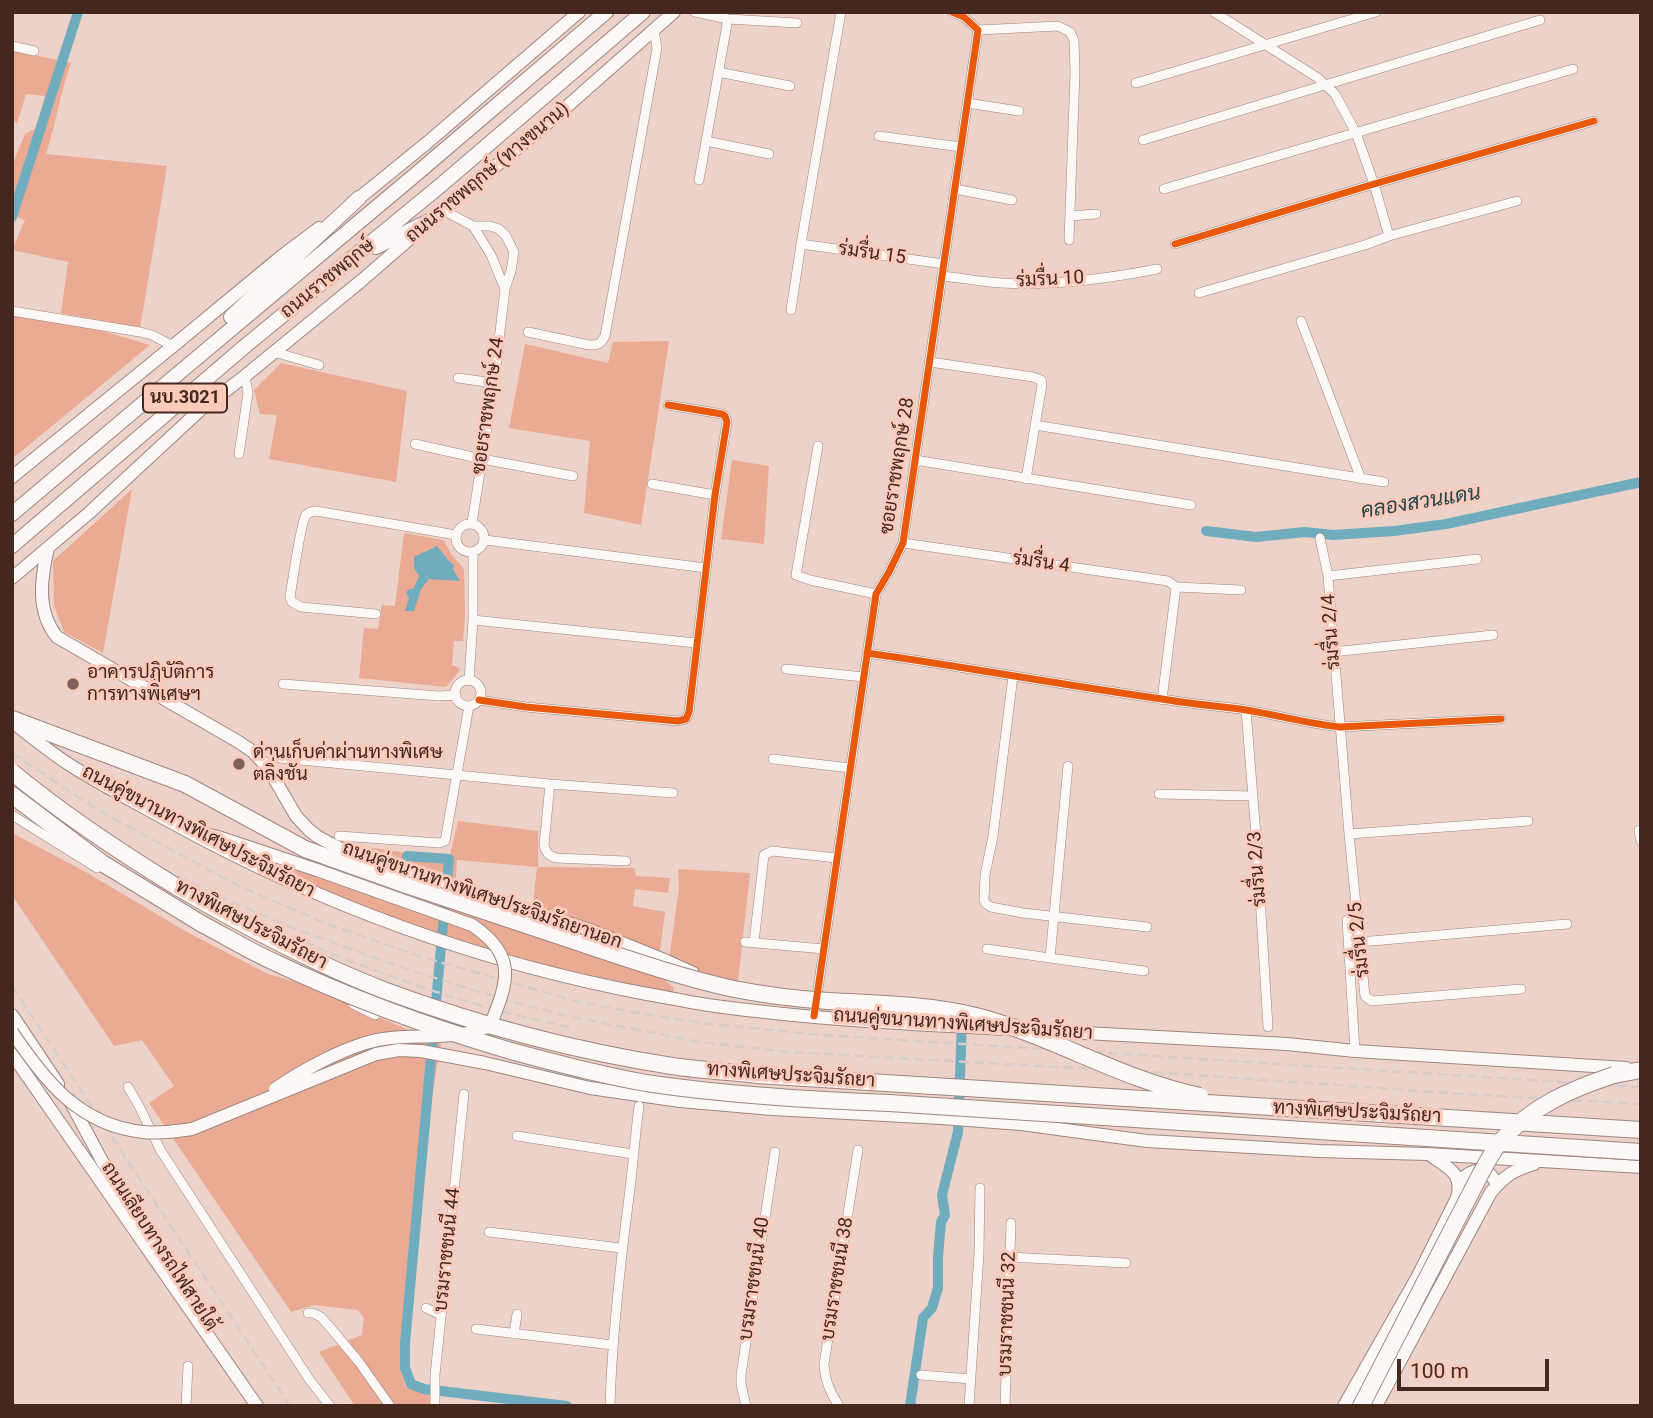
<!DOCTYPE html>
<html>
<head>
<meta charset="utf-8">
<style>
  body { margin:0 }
  #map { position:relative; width:1653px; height:1418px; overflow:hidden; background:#ecd2c9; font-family:Roboto,sans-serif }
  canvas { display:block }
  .frame { position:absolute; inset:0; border:14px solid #44271d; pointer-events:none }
  .scale { position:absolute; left:1397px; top:1359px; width:152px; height:32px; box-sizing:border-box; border:4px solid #44271d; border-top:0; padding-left:9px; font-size:21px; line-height:24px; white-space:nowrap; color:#44271d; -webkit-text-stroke:5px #facbbb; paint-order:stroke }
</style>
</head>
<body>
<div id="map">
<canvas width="1653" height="1418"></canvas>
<div class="frame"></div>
<div class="scale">100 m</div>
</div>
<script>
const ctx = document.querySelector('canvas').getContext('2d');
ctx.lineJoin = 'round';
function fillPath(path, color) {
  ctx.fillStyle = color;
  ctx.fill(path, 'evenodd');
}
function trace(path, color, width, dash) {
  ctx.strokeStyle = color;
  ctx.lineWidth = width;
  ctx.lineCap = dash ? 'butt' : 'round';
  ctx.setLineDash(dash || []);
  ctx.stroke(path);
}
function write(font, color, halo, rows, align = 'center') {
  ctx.font = font + ' Roboto,Sarabun,sans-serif';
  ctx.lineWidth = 6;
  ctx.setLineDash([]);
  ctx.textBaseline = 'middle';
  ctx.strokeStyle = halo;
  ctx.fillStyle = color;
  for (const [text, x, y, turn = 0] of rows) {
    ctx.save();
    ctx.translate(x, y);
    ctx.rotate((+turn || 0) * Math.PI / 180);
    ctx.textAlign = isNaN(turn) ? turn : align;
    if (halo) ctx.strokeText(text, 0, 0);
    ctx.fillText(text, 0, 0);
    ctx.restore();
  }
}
fillPath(new Path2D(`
  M12 50 71 63C60 93 56 124 46 154L167 166 140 328 61 313 68 262 12 250 25 220 12 215V165L25 134 36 128 45 96 26 94 17 124 12 118Z
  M12 315 82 325 150 345 12 459Z
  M669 341 641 525 584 513 590 441 509 428 525 344 608 363 613 342Z
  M281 363 407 391 396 482 269 459 277 415 260 414 254 390Z
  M732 460 769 466 764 544 721 539Z
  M132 489 103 653 64 632 54 606 53 561Z
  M404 533 444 540 451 554 464 569 465 615 463 641H454L452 665 460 668C458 676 451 680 446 687L359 678 364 628 378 629 382 605 395 606Z
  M458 821 538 831V867L634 868 636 876 670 878 668 893 635 889 633 906 665 912 660 951 533 905 537 867 457 860 455 892 647 959 658 974 674 988 672 995 634 988 526 961 448 937 347 901 254 858 322 878 325 867 405 894 427 867 403 863 353 845 449 859Z
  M12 833 84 871 185 931 268 974 300 983 441 1044 428 1120 400 1369 406 1387 431 1394 432 1406H355L319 1352 362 1335 364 1318 358 1310 314 1305 291 1312 149 1103 174 1086 142 1040 114 1046 12 895Z
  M678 869 750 873 738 981C717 984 688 967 669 959L679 888Z`), '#ebaa93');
fillPath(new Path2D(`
  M437 546 449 561 454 565 453 569 460 581 429 579 421 589 414 611H405L409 598 406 593 408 590 414 588 419 576 414 568V557Z`), '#6fadbe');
trace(new Path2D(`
  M12 217 78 12
  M1206 531 1256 537 1305 532 1333 535 1394 531 1446 524 1641 482
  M407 856 449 859 405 1343V1368L411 1384 424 1389 567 1406
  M910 1406 923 1318 932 1308 938 1288V1257L941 1222 945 1215 942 1195 958 1132 962 1019`), '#6fadbe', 10);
const minor = new Path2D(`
  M695 12 728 19 699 180
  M1214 12 1318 78 1335 94 1356 133 1374 184 1389 236
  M728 19 797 23
  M978 30 1058 26 1070 32 1074 40 1075 72 1069 240
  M12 46 34 51
  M718 72 790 86
  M1136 83 1376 12
  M967 103 1019 111
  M879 136 961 147
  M1143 140 1540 20
  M706 141 769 154
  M955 189 1012 200
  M1164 189 1573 69
  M443 210 473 226H490L499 229 506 236 514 252 511 271 505 289 494 383 472 523
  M1071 216 1096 214
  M473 226 491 255 505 289
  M801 244 944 264
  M1175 244 1374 184 1594 121
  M942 276C962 278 982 282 1001 283 1053 286 1106 279 1157 269
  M1199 293 1365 245 1389 236 1517 201
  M791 310 801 244 841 12
  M12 311 140 332 152 335 173 346
  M1301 321 1361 479
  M528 332 589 345C598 345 601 344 605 336L657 48 654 30
  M274 352 319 365
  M930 362 1033 377 1041 380 1042 385 1026 479
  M458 378 494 383
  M1035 425 1384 482
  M415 444 482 459 573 476
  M818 446 796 575 810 580 876 594
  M239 454 248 393 245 376
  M915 460 1191 505
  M652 484 715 495
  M456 538a14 14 0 1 1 28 0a14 14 0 1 1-28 0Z
  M1320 538 1328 576 1349 834 1365 996 1372 1001 1521 989
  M485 540 706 568
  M903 543 1168 581 1176 587
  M1328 576 1477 559
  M1176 587 1241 590
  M376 614 301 607 292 602 290 597C292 585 301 521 306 515 310 511 311 512 316 511L456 535
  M473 620 696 643
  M1333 652 1493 635
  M867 653C966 667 1063 685 1162 699 1190 704 1218 706 1246 710 1278 715 1308 724 1340 727L1501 719
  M786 669 864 677
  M1013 676 993 836 985 875 984 900 986 904 991 907 1023 913 1147 927
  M455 693a13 13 0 1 1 26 0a13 13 0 1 1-26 0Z
  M469 681 473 620V552
  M283 684 439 696 456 695
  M479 700 526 707 678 721 686 719 689 712 715 495 727 422 725 416 722 414 668 405
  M1162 700 1176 587
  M1246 710 1257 848 1268 1027
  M280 758 550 784 673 793
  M773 759 850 768
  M550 784 544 845C546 853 548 855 556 858L626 861
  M1159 794 1253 796
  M12 815 97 868
  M1639 830 1641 841
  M1349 834 1528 821
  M339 836 439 843 445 841 469 706
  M1347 920 1355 1051
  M745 942 824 949
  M754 942 764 855 772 851 837 858
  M1360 942 1567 924
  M987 949 1050 958 1068 766
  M1050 958 1144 971
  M353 1004 375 1015
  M814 1016 876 594 889 572 903 543 978 30 964 17 952 12
  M128 1087 139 1106 161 1151 309 1379 330 1406
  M517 1136 633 1154
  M489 1232 621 1248
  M1009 1257 1126 1263
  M426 1308 441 1315
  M308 1313H313L321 1317 329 1326 359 1362 390 1406
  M476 1329 613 1345
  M514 1334 517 1314
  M921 1375 971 1379
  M186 1406 188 1366
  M435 1406V1375L464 1094
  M610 1406C612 1336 620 1266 629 1197 633 1166 635 1136 639 1106
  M746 1406 741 1384V1375L775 1152
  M839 1406C830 1392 825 1381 824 1364L858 1150
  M969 1406 979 1253 980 1188
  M1005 1406 1011 1223`);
const secondary = new Path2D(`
  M353 203 428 142 579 12
  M12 477 173 346 283 255 319 228
  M48 548C41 578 36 611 57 637L237 741 252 751 268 768 296 816 308 829 318 837 347 852 590 930 662 959 693 973
  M12 578 89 513 199 411 245 376 361 281 443 210 555 117 674 12
  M15 724C33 738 51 753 70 765 101 785 135 802 167 820 319 904 476 962 647 994 670 998 692 1003 715 1006 811 1019 908 1024 1005 1029
  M201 833 218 837 317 870
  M12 1015 58 1084V1088
  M1030 1030 1287 1044 1355 1051 1626 1068
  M12 1054 257 1406
  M590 1088 680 1101 772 1109 941 1118 1021 1124 1147 1141 1319 1151 1427 1154 1641 1167
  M70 1101 102 1161 162 1253
  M1459 1182C1471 1168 1489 1165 1497 1185
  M1344 1406 1418 1276 1457 1198C1464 1173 1448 1168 1430 1155
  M1376 1406 1491 1192C1505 1176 1513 1170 1534 1164`);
const primary = new Path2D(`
  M376 247 433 219
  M231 317 359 198
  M12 514 161 388 415 175 606 12
  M12 546 244 347 441 185 643 12`);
const motorway = new Path2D(`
  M12 719 185 784 305 849 406 885
  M12 795 102 863 202 924
  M1614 1075 1641 1070`);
trace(minor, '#9e867e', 10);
trace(secondary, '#9e867e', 14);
trace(primary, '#9e867e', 16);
trace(motorway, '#9e867e', 18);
trace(minor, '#fcf8f7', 9);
trace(secondary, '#fcf8f7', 12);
trace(primary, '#fcf8f7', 14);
trace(motorway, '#fcf8f7', 16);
trace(new Path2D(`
  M12 753 98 810 239 886 327 924 422 957 575 1001 643 1014 702 1023 822 1035 1641 1087
  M12 773 155 865 220 897 298 930 404 968 486 994 562 1015 700 1042 788 1052 1168 1073 1461 1094 1641 1104
  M304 942C389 978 478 1009 570 1027
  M12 986 290 1406`), '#d6cdcb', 2.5, [10, 5]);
const secondaryBridge = new Path2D(`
  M12 1032C45 1081 79 1125 143 1132 159 1134 176 1131 192 1129L376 1054 399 1050 421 1051 485 1063 590 1088
  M275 1089C302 1070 350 1044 383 1039 421 1033 452 1042 490 1026 508 982 518 956 472 925L317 870`);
const motorwayBridge = new Path2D(`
  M12 772C64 815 120 852 177 887 244 926 313 963 386 991 478 1025 575 1051 672 1066 700 1070 729 1072 757 1075L1641 1130
  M406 885C463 904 520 923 577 942 628 959 680 977 734 989 765 995 797 999 828 1001 878 1004 928 1004 976 1016 1053 1036 1122 1080 1200 1096
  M202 924C225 936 248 950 272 961 349 998 429 1027 511 1051 555 1063 600 1075 646 1083 726 1095 808 1100 889 1103L1641 1152
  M1361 1406 1480 1175C1486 1164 1492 1152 1500 1142 1530 1107 1571 1089 1614 1075`);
trace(secondaryBridge, '#9e867e', 14, []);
trace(motorwayBridge, '#9e867e', 18, []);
trace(secondaryBridge, '#fcf8f7', 12);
trace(motorwayBridge, '#fcf8f7', 16);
trace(new Path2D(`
  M1175 244 1374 184 1594 121
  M867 653C966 667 1063 685 1162 699 1190 704 1218 706 1246 710 1278 715 1308 724 1340 727L1501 719
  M479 700 526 707 678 721 686 719 689 712 715 495 727 422 725 416 722 414 668 405
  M814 1016 876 594 889 572 903 543 978 30 964 17 952 12`), '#e8590c', 7);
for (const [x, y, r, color] of [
  [73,684,7,"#7f6359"],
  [239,764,7,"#7f6359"]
]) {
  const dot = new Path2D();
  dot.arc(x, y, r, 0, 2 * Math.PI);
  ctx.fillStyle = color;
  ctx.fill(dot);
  trace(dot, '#facbbb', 2.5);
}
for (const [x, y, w] of [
  [185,398,84]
]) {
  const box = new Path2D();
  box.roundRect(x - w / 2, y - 14.5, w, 29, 5);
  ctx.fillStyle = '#facbbb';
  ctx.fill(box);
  trace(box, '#44271d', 2);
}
write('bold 18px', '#44271d', null, [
  ["นบ.3021",185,398]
]);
write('19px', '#44271d', '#facbbb', [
  ["ถนนราชพฤกษ์ (ทางขนาน)",488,173,-40],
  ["ร่มรื่น 15",872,254,8],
  ["ถนนราชพฤกษ์",328,279,-39],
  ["ร่มรื่น 10",1050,280,-3],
  ["ซอยราชพฤกษ์ 24",489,406,-82],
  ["ซอยราชพฤกษ์ 28",898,466,-81],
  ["ร่มรื่น 4",1041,563,8],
  ["ร่มรื่น 2/4",1332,632,-94],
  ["ถนนคู่ขนานทางพิเศษประจิมรัถยา",198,832,28],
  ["ร่มรื่น 2/3",1258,869,-94],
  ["ถนนคู่ขนานทางพิเศษประจิมรัถยานอก",482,896,19],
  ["ทางพิเศษประจิมรัถยา",251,925,28],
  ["ร่มรื่น 2/5",1360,940,-96],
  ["ถนนคู่ขนานทางพิเศษประจิมรัถยา",963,1025,4],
  ["ทางพิเศษประจิมรัถยา",791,1076,4],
  ["ทางพิเศษประจิมรัถยา",1357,1113,3],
  ["ถนนเลียบทางรถไฟสายใต้",159,1247,57],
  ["บรมราชชนนี 44",448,1250,-84],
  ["บรมราชชนนี 40",755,1279,-82],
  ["บรมราชชนนี 38",838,1279,-81],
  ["บรมราชชนนี 32",1008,1314,-88]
]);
write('19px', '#44271d', '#facbbb', [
  ["อาคารปฏิบัติการ",87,673],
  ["การทางพิเศษฯ",87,695],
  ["ด่านเก็บค่าผ่านทางพิเศษ",253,753],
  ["ตลิ่งชัน",253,775]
], 'left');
write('italic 21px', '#27454e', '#facbbb', [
  ["คลองสวนแดน",1421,503,-9]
]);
</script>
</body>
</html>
